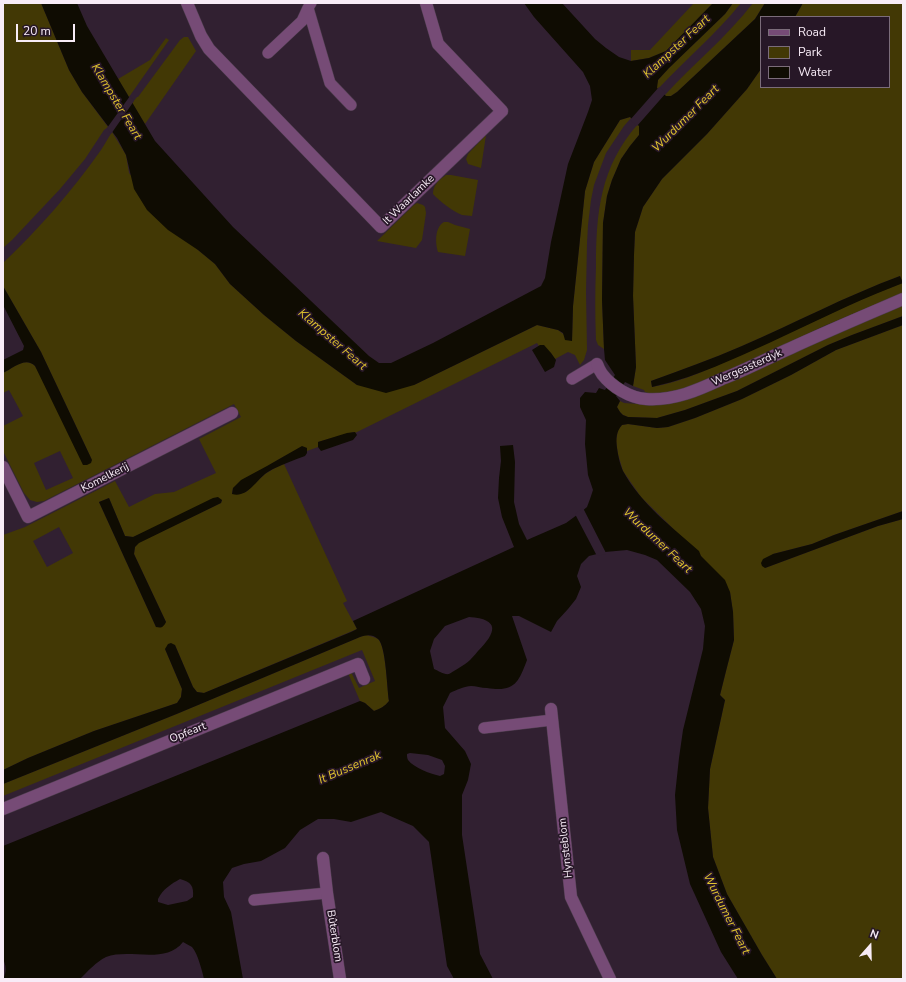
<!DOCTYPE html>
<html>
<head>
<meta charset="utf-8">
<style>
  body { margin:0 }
  #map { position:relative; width:906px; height:982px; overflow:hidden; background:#312031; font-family:"Nunito Sans",sans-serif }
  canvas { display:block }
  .frame { position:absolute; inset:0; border:4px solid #f8ecf7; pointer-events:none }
  .legend { position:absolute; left:760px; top:16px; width:130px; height:72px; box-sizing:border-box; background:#271727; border:1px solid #7b6c7a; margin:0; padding:5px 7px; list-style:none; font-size:12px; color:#f8ecf7 }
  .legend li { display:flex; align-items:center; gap:8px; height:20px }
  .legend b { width:20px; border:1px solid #7b6c7a }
  .north { position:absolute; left:850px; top:926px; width:40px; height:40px; -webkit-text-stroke:3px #271727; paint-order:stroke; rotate:20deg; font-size:11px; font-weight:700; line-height:16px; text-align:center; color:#f8ecf7 }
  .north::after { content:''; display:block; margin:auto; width:14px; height:18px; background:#f8ecf7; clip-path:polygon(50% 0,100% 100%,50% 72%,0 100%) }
  .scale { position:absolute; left:16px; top:24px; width:59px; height:18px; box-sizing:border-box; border:2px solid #f8ecf7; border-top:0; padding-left:5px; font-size:12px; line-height:14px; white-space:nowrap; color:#f8ecf7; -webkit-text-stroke:3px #271727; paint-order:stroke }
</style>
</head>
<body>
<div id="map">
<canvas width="906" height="982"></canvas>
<div class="frame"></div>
<ul class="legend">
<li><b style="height:5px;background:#764b76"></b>Road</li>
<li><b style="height:11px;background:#423805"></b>Park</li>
<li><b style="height:11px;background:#0f0c02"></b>Water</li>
</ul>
<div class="north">N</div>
<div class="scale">20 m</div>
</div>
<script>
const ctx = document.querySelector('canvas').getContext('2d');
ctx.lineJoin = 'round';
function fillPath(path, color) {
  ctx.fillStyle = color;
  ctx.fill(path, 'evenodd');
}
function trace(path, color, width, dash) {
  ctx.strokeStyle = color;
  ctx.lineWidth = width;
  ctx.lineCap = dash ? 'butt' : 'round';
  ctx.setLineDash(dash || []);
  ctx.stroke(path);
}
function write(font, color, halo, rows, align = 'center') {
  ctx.font = font + ' "Nunito Sans",sans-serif';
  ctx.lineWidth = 3.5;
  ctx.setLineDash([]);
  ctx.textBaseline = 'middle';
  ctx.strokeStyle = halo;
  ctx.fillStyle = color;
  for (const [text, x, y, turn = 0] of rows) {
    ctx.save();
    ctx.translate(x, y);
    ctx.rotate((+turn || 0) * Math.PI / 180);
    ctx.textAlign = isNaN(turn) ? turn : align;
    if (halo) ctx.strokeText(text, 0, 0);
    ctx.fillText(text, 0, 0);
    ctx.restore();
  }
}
fillPath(new Path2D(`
  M3 3H41L69 70 82 92 108 127 104 130 85 159 60 189 12 240 3 248Z
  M694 3H713L666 51 649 58 631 61V50H650Z
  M733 3H741C716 34 685 60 658 89L656 88 658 80 669 68 725 14Z
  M753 3H765L755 19 677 92 671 96H666L665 95C693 64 727 37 753 3Z
  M803 3H903V293L824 326 730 371 681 390 652 394 645 392 644 390 633 386 636 367 633 296 634 254 635 232 643 207 662 179 707 134 747 89 761 69V87H889V17H795ZM900 276 902 283C846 304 793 333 738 356 711 368 682 382 652 387L651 381C681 370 712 359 742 346 795 323 846 296 900 276Z
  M184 37H188L196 51 145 124 132 103 137 97H138L180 40Z
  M166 38 169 40 129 97 118 79 150 60Z
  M630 117 631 118 624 126 606 153 594 185 591 200 588 225 587 243 586 292 587 350 584 360 580 365 575 355 568 352 555 359 551 353 539 346 537 343 355 433 354 432 318 442V447L307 451V448L302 447 281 458 233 488 232 494 246 492 265 474 275 468 284 464 347 601 343 603 357 629 204 693 197 692 193 687 175 645 165 649 182 689 181 697 177 703 94 731 28 758 3 770V535L25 527 115 481 129 507 155 494 174 492 216 473 199 439 241 417 234 404 44 501 37 502 30 500 24 493 3 451V426L23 416 9 390 3 393V373C13 368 25 356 35 366L92 460 41 352 3 286V263C39 229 72 191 101 150 105 144 108 138 112 132L126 155 129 173 198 250 215 264 230 284 264 315 296 341 357 385H414L537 325 558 330 572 341 573 306 585 191 594 162 620 120ZM60 451 73 478 46 490 34 463ZM109 498 125 536 133 537 222 500 221 503 138 543 135 547 134 554 166 622 156 627 99 502ZM59 527 73 553 47 567 33 541Z
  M638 124 639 126V135L630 146 621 159 612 180 607 196 603 223 602 300 604 349 598 345 596 340C595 316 595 291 596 267 596 213 600 167 638 124Z
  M486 135 481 168 468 164 466 159 468 154Z
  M446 175H451L478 180 472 216C469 216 465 215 462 215 454 212 439 201 433 194 433 185 439 180 446 175Z
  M417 203 423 205 425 207 426 213 422 240 416 248 377 241 414 205Z
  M444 222H448L455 225 470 229 465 256 438 252C435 242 435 227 444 222Z
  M903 304V316L852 335 828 345 737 391 685 410 657 418 628 417 623 415 620 412 617 407 620 401 624 403 650 405Z
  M903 325V511L834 535 812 544 773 554 765 568 878 526 903 519V979H777L762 955 727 894 713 857 708 808 710 769 725 700 720 695 726 671 734 640 733 612 730 592 701 556 641 497 623 471 618 454 616 441 618 430 622 425 628 424 657 428 668 427 695 418 742 399 791 375 836 350Z
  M366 635C370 636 375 637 378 639 386 646 387 689 389 701 385 706 380 709 374 711L365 703 360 701 348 673 351 672 359 688 375 681 362 650 3 796V784L179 713 360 637Z`), '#423805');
fillPath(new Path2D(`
  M41 3H77L87 26 155 141 233 227 369 356 379 363H391L433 343 541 286 545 278 551 242 568 164 588 112 592 100 590 86 583 72 534 17 524 3H562L595 39 606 48 619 57 631 61 649 58 666 51 713 3H733L725 14 669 68 658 80 657 88 666 96H671L677 92 755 19 765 3H803L795 17H761V69L747 89 707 134 662 179 643 207 635 232 634 254 633 296 636 367 633 386 625 382 616 396 620 401 617 407 620 412 623 415 628 417 657 418 685 410 737 391 828 345 852 335 903 316V325L836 350 791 375 742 399 695 418 668 427 657 428 628 424 622 425C616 432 616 438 617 448 618 455 620 465 623 471 641 504 672 527 699 551L701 556 725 580 730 592 733 612 734 640 726 671 720 695 725 700 710 769 708 808 713 857 727 894 762 955 777 979H738L721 952 690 884 677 830 675 795 679 758 683 730 703 649 705 626 701 609 690 592 657 560 645 555 627 550 605 552 589 556 581 564 577 576 581 587 576 599 568 609 557 621 551 632 519 616H512L527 660C518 684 514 692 487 688 481 688 476 686 471 686 465 686 456 690 450 693L443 707 445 728 465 751 471 764 468 780 462 795V835L480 954 493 979H454L447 966 429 842 413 826 381 812 351 822 334 819H318L300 830 285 848 261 861 244 864 232 868 223 882 224 897 231 912 243 979H204C202 971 198 954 192 947 189 945 186 944 183 942 165 965 130 948 106 957 96 962 88 971 80 979H3C7 972 6 965 3 959V846L360 701 365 703 374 711C380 709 385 706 389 701 387 689 386 645 378 639 372 634 366 635 360 637L179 713 3 784V770L28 758 94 731 177 703 181 697 182 689 165 649 168 644 171 643 175 645 193 687 197 692 204 693 351 632 357 629 353 621 514 547 502 517 498 498 499 478 501 461 500 446 513 445 515 462 514 502 519 524 527 540 566 523 581 512 587 507 590 499 593 490 588 475 585 444 586 420 580 407V398L585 392 596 393 599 388 605 390 615 375 605 360 604 349 602 300 603 223 607 196 612 180 621 159 630 146 639 135V126L630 117 620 120 594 162 585 191 573 306 572 341 565 340 563 333 558 330 537 325 414 385 386 393 357 385 296 341 264 315 230 284 215 264 198 250 168 230 147 210 134 189 126 155 117 138 82 92 69 70ZM469 617C501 619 496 633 478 651 470 661 466 664 454 671 452 672 451 673 449 674 444 675 439 671 434 669L430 651 434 639 445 626ZM410 753 428 755 442 760 445 766 444 774 440 776C431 774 414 768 408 760 407 758 407 756 407 754ZM180 879C191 882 194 886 193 897L187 901 168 905 158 902V899C163 889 171 884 180 879Z
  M900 276 903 283C829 311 761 351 688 377 676 381 664 384 652 387L651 381C681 370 712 359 742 346 795 323 846 296 900 276Z
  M3 286 41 352 92 460 91 463 87 465H83L35 366C26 356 13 368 3 373V360L23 350 24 346 3 305Z
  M540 345H544L551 353 556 360 554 367 545 372 532 350Z
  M355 432 357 435 353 440 321 451 318 447V442L347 433Z
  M302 446 307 448V453L305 456C294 460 283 464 273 469 270 471 267 472 265 474 255 482 247 498 232 494L233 488 241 480 267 466Z
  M218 497 222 500 221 503 139 543 135 547 134 554 166 622C163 628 161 628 156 627L99 502 109 498 125 536 133 537 213 498Z
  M903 511V519L878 526 765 568 762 566 761 563 763 559 773 554 812 544 834 535Z`), '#0f0c02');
fillPath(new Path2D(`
  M659 87 666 93 637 126 630 120Z
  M130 96 134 101 111 134 107 128Z
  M583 508 606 553V554L597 556 575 514Z`), '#312031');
const service = new Path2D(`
  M311 3 308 8 330 83 351 105
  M268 53 302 21 308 8
  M572 379 597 364
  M484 728 552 720
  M254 900 327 893`);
const minor = new Path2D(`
  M187 3 201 36 209 49 381 227 502 111 438 44 426 3
  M597 364C598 367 600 371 602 374 612 387 630 398 646 399 674 401 698 390 722 379 746 370 768 358 791 348 828 331 866 315 903 299
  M3 467 28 517 232 413
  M551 709 571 897 610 979
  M3 809 358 664 364 679
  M323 858 327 893 340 979`);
trace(service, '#4d3d4d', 12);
trace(minor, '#4d3d4d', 13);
trace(service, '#764b76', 11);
trace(minor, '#764b76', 12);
write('11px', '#f8ecf7', '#271727', [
  ["It Waarlamke",409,200,-44],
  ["Wergeasterdyk",747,368,-24],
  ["Komelkerij",105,478,-27],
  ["Opfeart",188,733,-22],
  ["Hynsteblom",566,848,-96],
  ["Bûterblom",334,936,81]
]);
write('italic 12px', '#e2c52e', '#271727', [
  ["Klampster Feart",677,47,-43],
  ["Klampster Feart",116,102,59],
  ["Wurdumer Feart",686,119,-45],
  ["Klampster Feart",332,340,41],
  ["Wurdumer Feart",657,541,43],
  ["It Bussenrak",350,768,-23],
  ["Wurdumer Feart",726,914,63]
]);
</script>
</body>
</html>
